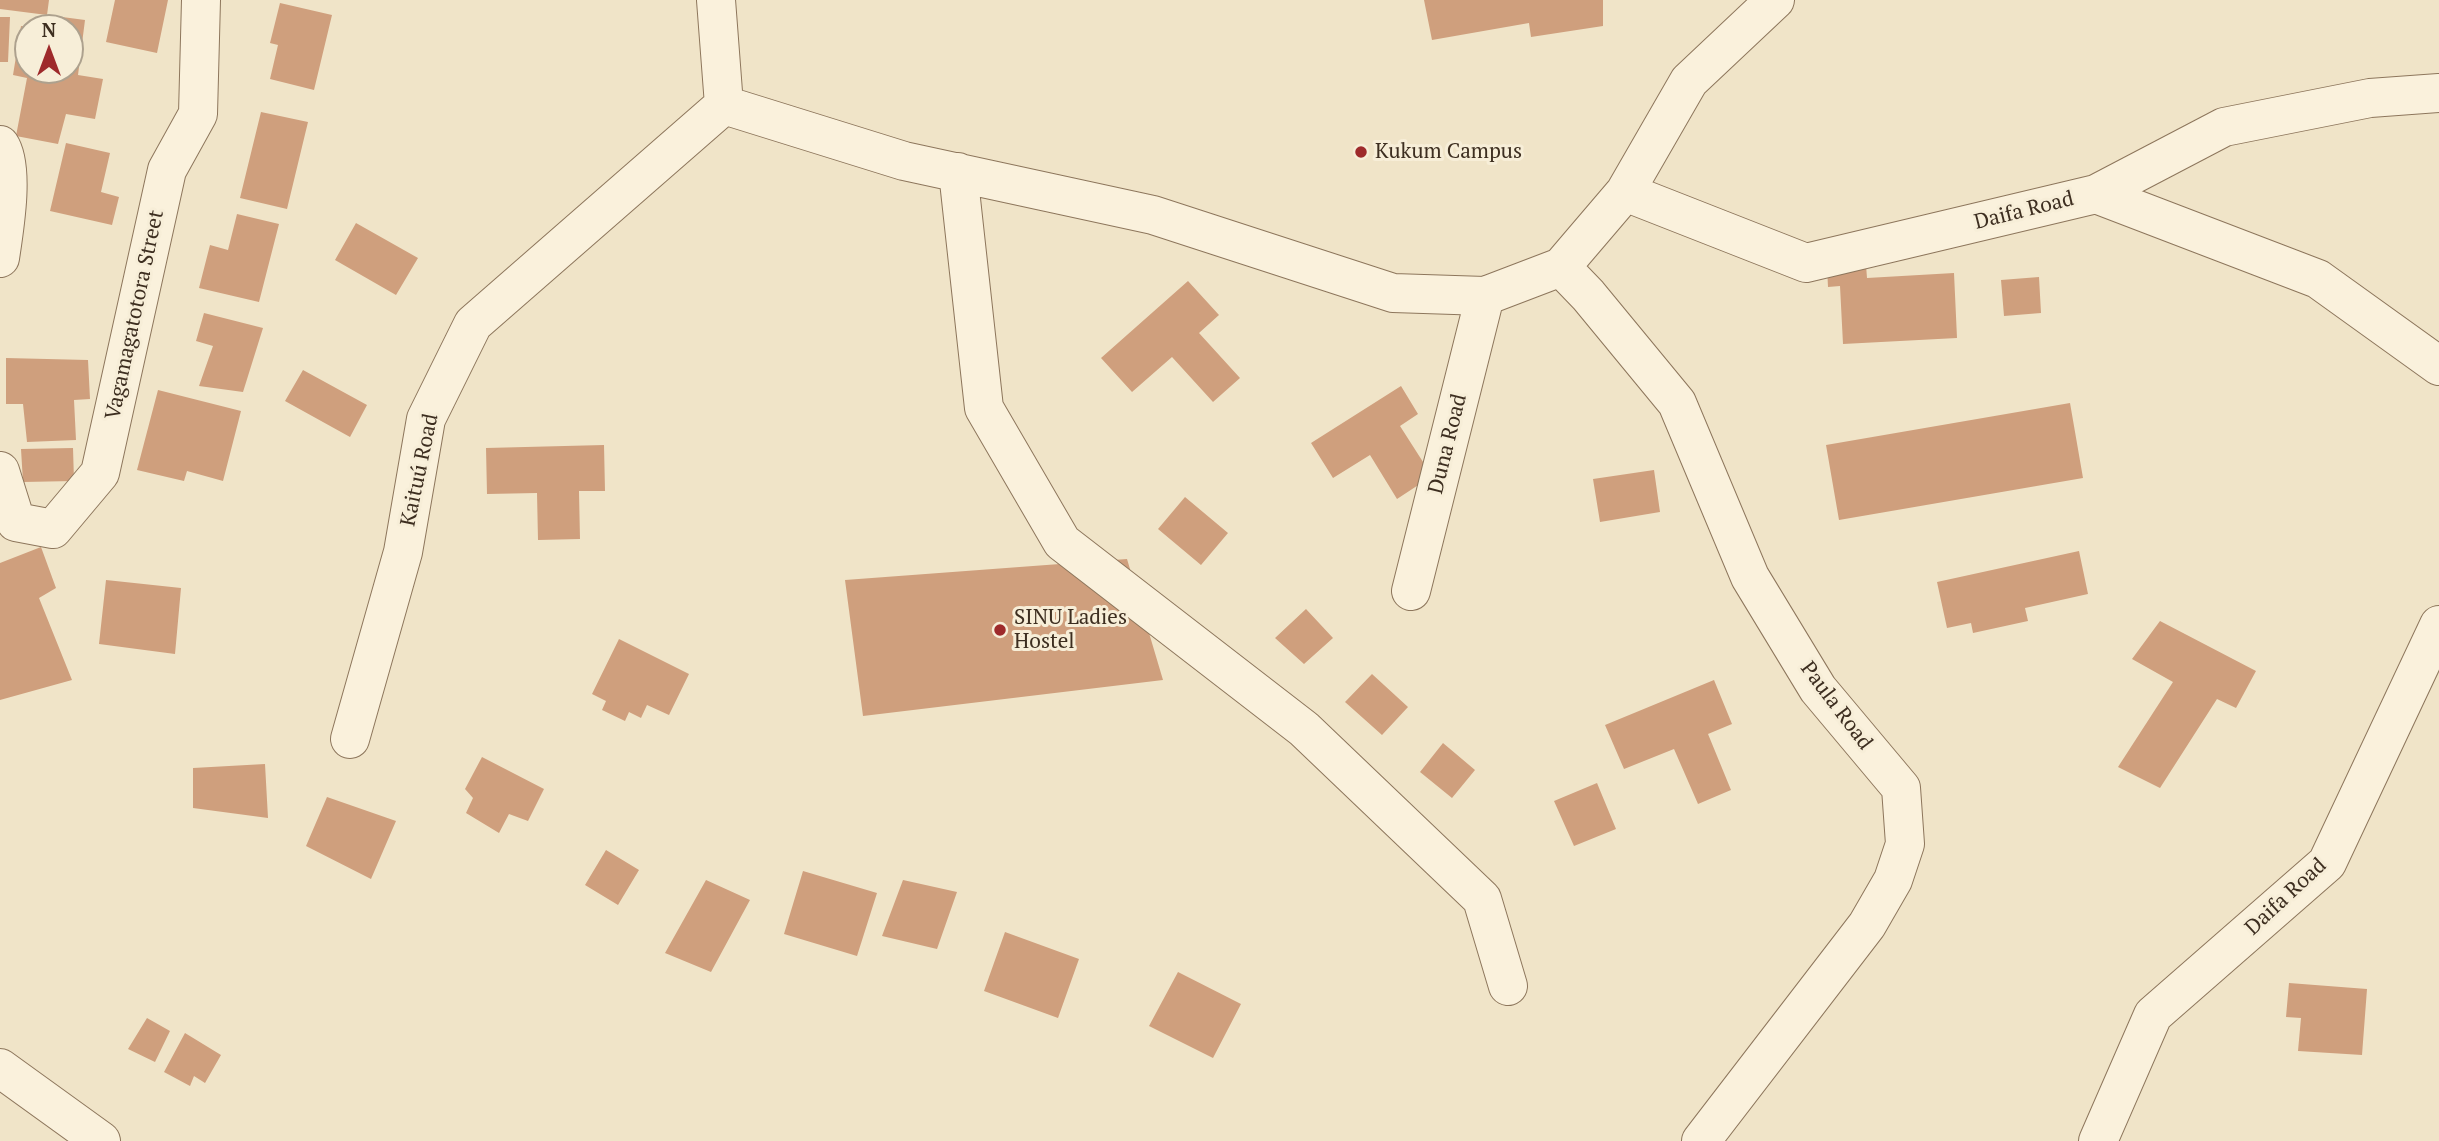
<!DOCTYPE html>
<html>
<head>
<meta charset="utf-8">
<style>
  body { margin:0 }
  #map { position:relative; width:2439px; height:1141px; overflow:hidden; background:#f0e4c8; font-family:"PT Serif",serif }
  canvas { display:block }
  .north { position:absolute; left:14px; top:14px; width:70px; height:70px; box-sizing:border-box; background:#f7eed8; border:2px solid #ada18e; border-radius:50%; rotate:0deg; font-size:19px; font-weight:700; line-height:28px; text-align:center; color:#3d2e20 }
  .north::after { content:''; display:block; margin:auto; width:24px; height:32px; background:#9e2a2b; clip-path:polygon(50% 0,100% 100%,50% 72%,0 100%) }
</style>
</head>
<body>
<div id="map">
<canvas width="2439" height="1141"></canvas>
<div class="north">N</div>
</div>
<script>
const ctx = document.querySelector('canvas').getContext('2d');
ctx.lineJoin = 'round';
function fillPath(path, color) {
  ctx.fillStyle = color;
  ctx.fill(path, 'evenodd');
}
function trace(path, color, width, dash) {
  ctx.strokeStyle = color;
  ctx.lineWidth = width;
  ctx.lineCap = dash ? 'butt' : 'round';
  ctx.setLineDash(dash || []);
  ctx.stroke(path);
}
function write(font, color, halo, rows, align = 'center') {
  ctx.font = font + ' "PT Serif",serif';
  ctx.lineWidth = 6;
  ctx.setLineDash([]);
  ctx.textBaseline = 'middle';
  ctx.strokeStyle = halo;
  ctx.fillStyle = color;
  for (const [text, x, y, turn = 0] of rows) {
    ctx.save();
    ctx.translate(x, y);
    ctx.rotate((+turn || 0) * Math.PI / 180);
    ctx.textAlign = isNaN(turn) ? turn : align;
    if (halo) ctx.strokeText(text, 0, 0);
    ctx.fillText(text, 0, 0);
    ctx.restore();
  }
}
fillPath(new Path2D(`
  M0 0H49L47 15 0 9Z
  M115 0H168L157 53 106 42Z
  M1424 0H1603V26L1531 37 1529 23 1432 40Z
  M280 3 332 15 314 90 270 79 278 45 270 43Z
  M47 15 85 20 78 75 103 79 95 119 66 114 58 144 16 136 27 78 13 75 21 26 28 27V70H70V28H42Z
  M0 17H10L8 62H0Z
  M261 112 308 122 287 209 240 198Z
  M66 143 110 153 101 192 119 197 112 225 50 211Z
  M237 214 279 224 259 302 199 288 210 245 228 250Z
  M356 223 418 258 396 295 335 260Z
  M1866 265 1867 278 1954 273 1957 338 1843 344 1840 286 1828 287 1827 267Z
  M2039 277 2041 313 2004 316 2001 280Z
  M1188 281 1219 315 1199 333 1240 378 1213 402 1172 357 1132 392 1101 358Z
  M204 313 263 328 243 392 199 386 213 346 196 341Z
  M6 358 88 360 90 399 74 400 76 440 27 442 23 404H6Z
  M303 370 367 405 350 437 285 401Z
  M1401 386 1418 414 1400 426 1432 476 1397 499 1370 455 1333 478 1311 443Z
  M158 390 241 411 223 481 187 471 184 481 137 470Z
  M2070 403 2083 478 1839 520 1826 445Z
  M604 445 605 491H579L580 539 538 540 537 493 487 494 486 448Z
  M73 448 74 481 23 482 21 449Z
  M1654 470 1660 512 1600 522 1593 479Z
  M1185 497 1228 533 1201 565 1158 529Z
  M41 547 56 588 39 598 72 680 0 700V563Z
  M2079 551 2088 594 2025 608 2028 621 1973 633 1971 623 1947 628 1937 582Z
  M1127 559 1163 680 863 716 845 580Z
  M106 580 181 588 175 654 99 644Z
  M1306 609 1333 638 1304 664 1275 638Z
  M2160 621 2256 671 2236 708 2217 699 2160 788 2118 767 2173 682 2132 659Z
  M619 639 689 674 669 715 647 705 641 718 629 712 625 721 602 710 606 701 592 694Z
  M1372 674 1408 707 1382 735 1345 702Z
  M1714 680 1732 724 1708 734 1731 790 1698 804 1674 749 1624 769 1605 725Z
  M1443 743 1475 770 1452 798 1420 772Z
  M482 757 544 789 528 821 509 814 499 833 466 813 473 798 465 789Z
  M265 764 268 818 193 808V768Z
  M1597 783 1616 829 1574 846 1554 801Z
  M327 797 396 821 371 879 306 846Z
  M606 850 639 870 618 905 585 885Z
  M803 871 877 893 857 956 784 934Z
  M706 880 750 900 711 972 665 953Z
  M903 880 957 892 937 949 882 936Z
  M1005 932 1079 959 1058 1018 984 991Z
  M1178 972 1241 1004 1213 1058 1149 1026Z
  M2289 983 2367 989 2362 1055 2298 1051 2301 1018 2286 1017Z
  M147 1018 170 1031 155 1062 128 1049Z
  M185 1033 221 1055 205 1083 194 1076 190 1086 164 1072Z`), '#cf9f7d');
const minor = new Path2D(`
  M716 0 724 105
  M724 105 904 161 1153 215 1393 293 1485 296 1561 267 1625 192 1689 81 1775 0
  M0 145C15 167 4 231 0 258
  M958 172 984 408 1062 542 1304 729 1482 899 1508 986
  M1625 192 1806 263 2096 194 2318 279 2439 366
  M2096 194 2224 127 2370 98 2439 93
  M1561 267 1588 295 1677 403 1750 577 1818 689 1901 788 1905 844 1893 880 1867 925 1701 1141
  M0 471 16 522 53 529 100 473 167 170 198 114 201 0
  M1411 591 1485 296
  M350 739 403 552 426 419 473 324 724 105
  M0 1068 101 1141
  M2098 1141 2153 1015 2327 863 2439 625`);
trace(minor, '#8d765c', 40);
trace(minor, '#faf1dc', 38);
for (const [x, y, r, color] of [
  [1361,152,7,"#9e2a2b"],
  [1000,630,7,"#9e2a2b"]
]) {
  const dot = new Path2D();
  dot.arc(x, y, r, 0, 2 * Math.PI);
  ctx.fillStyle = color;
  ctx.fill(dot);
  trace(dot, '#f7eed8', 2.5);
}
write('21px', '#3d2e20', '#f7eed8', [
  ["Kukum Campus",1375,152],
  ["SINU Ladies",1014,618],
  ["Hostel",1014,642]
], 'left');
write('21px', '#3d2e20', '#f7eed8', [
  ["Daifa Road",2024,211,-14],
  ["Vagamagatotora Street",135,315,-78],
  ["Duna Road",1448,444,-76],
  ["Kaituú Road",420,470,-78],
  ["Paula Road",1836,706,53],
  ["Daifa Road",2286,897,-43]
]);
</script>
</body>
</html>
